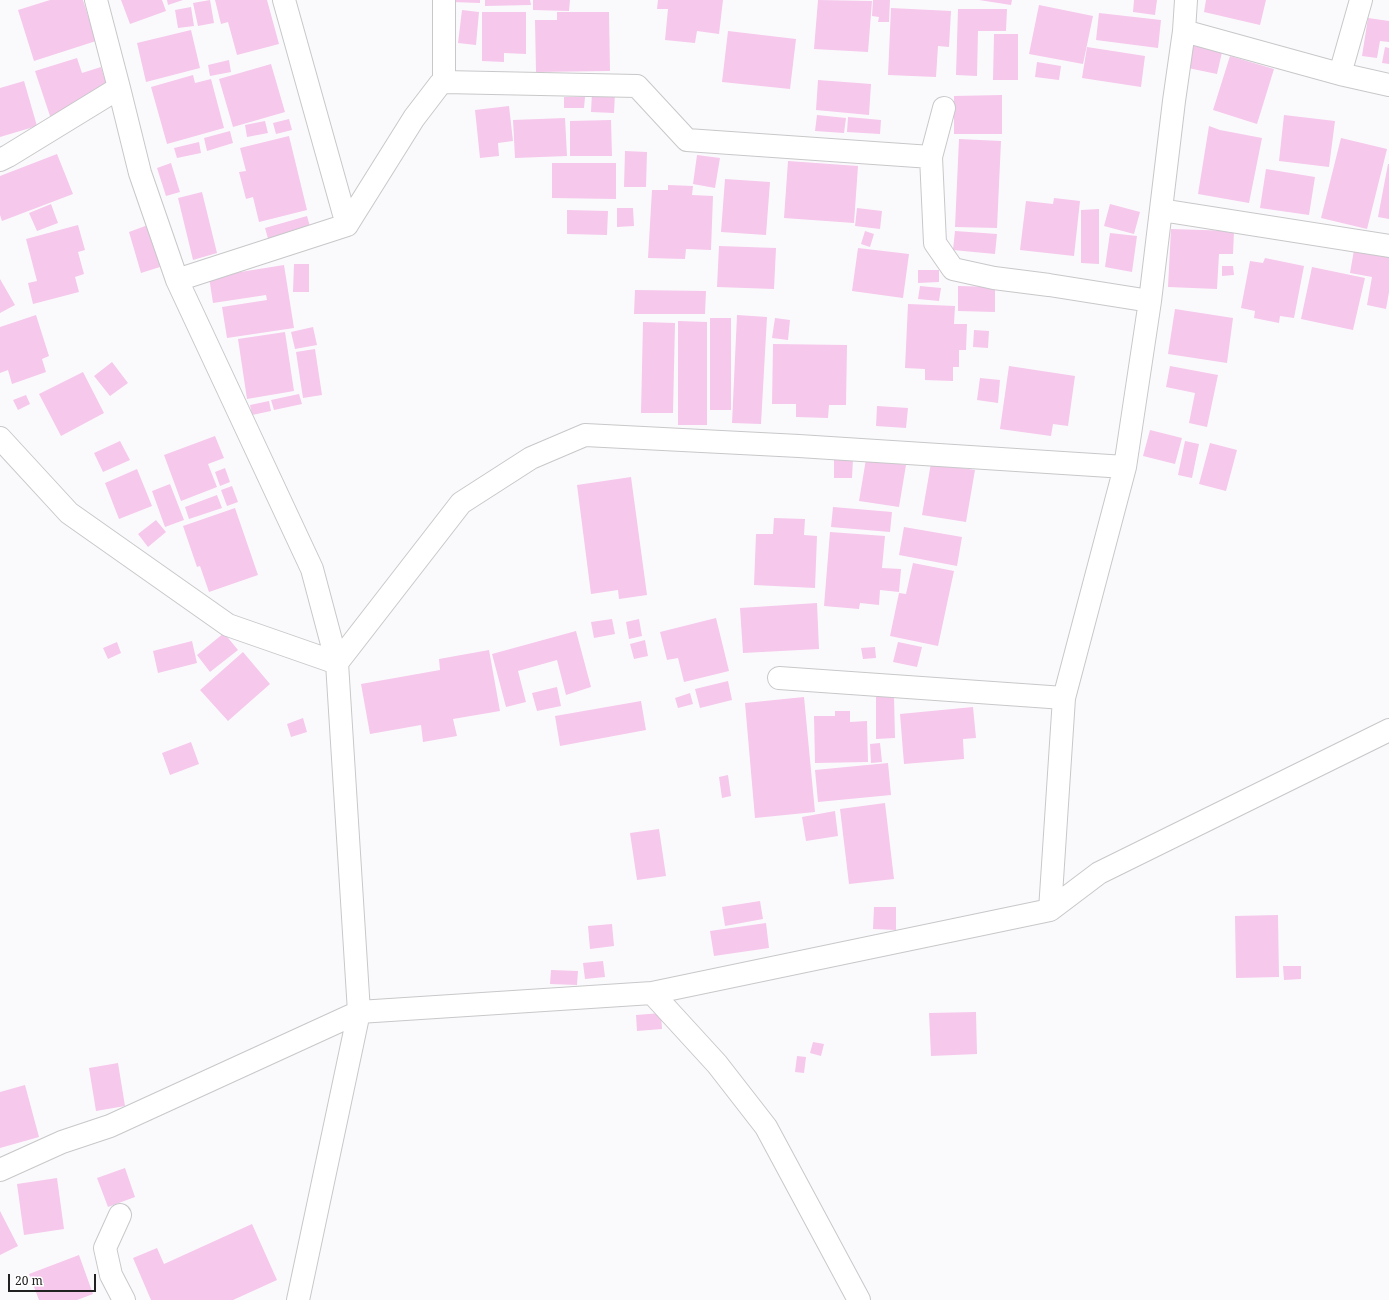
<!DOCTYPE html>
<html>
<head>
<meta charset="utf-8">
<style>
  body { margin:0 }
  #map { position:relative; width:1389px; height:1300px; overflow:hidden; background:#fafafc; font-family:"Noto Serif",serif }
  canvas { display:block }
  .scale { position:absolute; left:8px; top:1274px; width:88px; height:18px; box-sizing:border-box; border:2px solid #212122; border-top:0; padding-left:5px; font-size:12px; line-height:14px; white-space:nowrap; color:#212122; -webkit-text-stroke:3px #fff; paint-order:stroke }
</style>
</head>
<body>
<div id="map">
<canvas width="1389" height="1300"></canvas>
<div class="scale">20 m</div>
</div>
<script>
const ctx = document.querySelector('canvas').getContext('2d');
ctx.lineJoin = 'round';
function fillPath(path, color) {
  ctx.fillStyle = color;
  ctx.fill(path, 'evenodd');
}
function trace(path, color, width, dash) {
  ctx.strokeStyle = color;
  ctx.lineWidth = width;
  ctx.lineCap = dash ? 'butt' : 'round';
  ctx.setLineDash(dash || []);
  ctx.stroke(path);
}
fillPath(new Path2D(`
  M50 0H83L96 41 34 61 18 10Z
  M121 0H162L166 11 130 24Z
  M167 0H183L168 5Z
  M210 0 214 23 198 26 193 3Z
  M215 0H267L279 44 237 55 228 22 221 24Z
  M452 0H480V3L452 2Z
  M485 0H530L531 5 485 6Z
  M533 0H570L569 11 533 10Z
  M658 0H723L719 34 697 31 695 43 665 40 668 9H657Z
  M818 0 872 1 868 52 814 49Z
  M873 0H890L889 22H878L879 17 872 16Z
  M979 0H1012L1011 5Z
  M1134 0H1157L1155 15 1133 12Z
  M1206 0H1266L1260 25 1204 12Z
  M1039 5 1093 16 1083 64 1029 54Z
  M191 7 194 26 178 28 175 10Z
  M891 8 951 11 949 47 938 46 936 77 888 75Z
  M958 9H1007L1006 31H978L977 76 956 75Z
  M462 10 479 12 476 45 458 43Z
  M482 12H526V54L504 53V62L482 61Z
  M557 12H609L610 71 536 72 535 20H557Z
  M1099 13 1161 20 1158 48 1096 40Z
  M1368 18 1389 21V42L1380 41 1377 58 1362 56Z
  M191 30 200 68 146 82 137 43Z
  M728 31 796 39 790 89 722 82Z
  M994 34H1018V80H993Z
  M1194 42 1223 48 1217 74 1188 68Z
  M1087 47 1145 56 1141 87 1082 78Z
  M1385 47 1389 48V64L1382 63Z
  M1230 56 1274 69 1257 124 1213 110Z
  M77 58 82 73 101 67 108 90 53 125 35 71Z
  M229 60 231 72 210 76 208 65Z
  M1037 62 1061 66 1059 80 1035 77Z
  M271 64 285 112 233 127 219 79Z
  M193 75 195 83 211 79 224 128 167 144 151 87Z
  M818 80 871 84 869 115 816 110Z
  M24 81 37 126 0 137V88Z
  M592 92 615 93 614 113 591 112Z
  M1002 95V134H954V96Z
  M564 97H585L584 108H564Z
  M509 106 513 141 498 143 499 156 480 158 475 110Z
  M817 115 846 118 844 133 815 131Z
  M1284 115 1335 121 1329 167 1279 161Z
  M848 117 881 120 880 134 847 132Z
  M565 118 567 156 515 158 513 120Z
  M289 119 292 130 276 134 273 123Z
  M611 120 612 156H570V121Z
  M265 121 268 133 247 137 245 125Z
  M1209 126 1220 130 1262 138 1249 203 1198 194Z
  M230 131 233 143 207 151 204 138Z
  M289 136 307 210 259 222 253 197 246 199 239 172 246 171 240 148Z
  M1341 138 1387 149 1367 229 1321 218Z
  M959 139 1001 141 997 228 955 227Z
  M199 142 201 153 177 158 174 148Z
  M625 151 647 152 646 187H624Z
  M57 154 73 194 2 221 0 215V176Z
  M697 155 720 158 715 188 693 184Z
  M788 161 858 166 854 223 784 218Z
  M171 163 180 192 166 196 157 168Z
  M552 163H616V199L552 198Z
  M1388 164H1389V219L1378 217Z
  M1266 169 1315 177 1309 215 1260 208Z
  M725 179 770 182 766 235 721 232Z
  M668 185 693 186 692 195 713 196 711 250 686 249 685 259 648 258 652 190H668Z
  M202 192 217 253 193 260 178 198Z
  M1054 198 1080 201 1074 256 1020 250 1026 201 1053 204Z
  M51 204 58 223 37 231 29 213Z
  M1110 204 1140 212 1134 234 1104 226Z
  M617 208H633L634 226 617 227Z
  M857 208 882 211 880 229 855 226Z
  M1099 209V264L1081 263V210Z
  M567 210 608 211 607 235 567 234Z
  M307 216 311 230 269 242 265 228Z
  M78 225 85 250 78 252 84 274 75 277 79 292 33 304 28 283 37 281 26 239Z
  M148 225 160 267 141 273 129 232Z
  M1171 229 1234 231 1233 254H1219L1217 289 1168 287Z
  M865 231 874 234 870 247 861 244Z
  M955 231 997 234 995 254 953 250Z
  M1110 233 1137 236 1132 272 1105 267Z
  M719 246 776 248 774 289 717 287Z
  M858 248 909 254 903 298 852 291Z
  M1354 250 1389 256V292L1386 309 1367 305 1372 277 1350 273Z
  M1265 258 1304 266 1294 318 1280 316 1279 323 1254 318 1255 311 1241 308 1250 261 1263 263Z
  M294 264H309V292H293Z
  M284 265 294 328 227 338 222 307 267 300 266 295 213 303 209 277Z
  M1222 266H1233L1234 275 1222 276Z
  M1312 267 1365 278 1353 330 1301 319Z
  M918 270H939V282L918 283Z
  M0 279 15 305 0 313Z
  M920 286 941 288 939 301 918 299Z
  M958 286 995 287V312L958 311Z
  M635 290 706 291 705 314H634Z
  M908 304 955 306 954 324H967L966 350H959V367H953V381L925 380V369L905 368Z
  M1175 309 1233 318 1227 363 1168 354Z
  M36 315 49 356 42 359 46 372 12 384 8 370 0 373V327Z
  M737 315 767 317 761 424 732 423Z
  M710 318H731V410H710Z
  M775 318 790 320 788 340 772 338Z
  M678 321 707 322V425H678Z
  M643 322 675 323 673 413H641Z
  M313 327 317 345 295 349 291 332Z
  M974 330 989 331 988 348 973 347Z
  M285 332 294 391 247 399 238 339Z
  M773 344 847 345 846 405H829L828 418 796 417V404H772Z
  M315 349 322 395 303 398 296 352Z
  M112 362 128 383 110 396 94 376Z
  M1009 366 1075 376 1068 426 1053 424 1051 436 1000 429Z
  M1170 366 1218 375 1207 427 1189 423 1195 393 1166 387Z
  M83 372 104 413 61 436 39 394Z
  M980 378 1000 380 998 403 977 400Z
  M299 394 302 404 274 410 271 400Z
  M26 395 30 404 18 410 13 400Z
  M269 401 271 411 252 415 250 405Z
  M877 406 908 408 906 428 876 426Z
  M1150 430 1182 438 1175 464 1143 456Z
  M215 436 224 458 208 464 217 487 181 501 164 455Z
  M120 441 130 460 103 472 94 453Z
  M1185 441 1199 444 1192 478 1178 475Z
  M1210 443 1237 450 1226 491 1199 484Z
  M834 458 853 459 852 478H834Z
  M866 459 906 465 899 507 859 501Z
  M931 463 975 470 966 522 922 515Z
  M225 468 230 482 220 486 215 472Z
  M137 469 152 506 119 519 105 483Z
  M631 477 647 595 619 599 618 590 591 594 577 485Z
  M170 484 184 520 165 527 152 491Z
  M232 486 238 502 227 506 221 490Z
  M217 495 222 508 189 519 185 507Z
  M833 507 892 512 890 532 831 527Z
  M235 508 258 575 209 592 200 566 197 567 183 526Z
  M774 518 805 519 804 535 817 536 815 588 754 585 756 534H773Z
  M156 520 166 532 148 547 138 534Z
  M904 527 962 537 957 566 899 555Z
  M830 532 885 536 882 568 901 569 899 592 880 590 879 605 860 603 859 609 824 606Z
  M913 563 954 571 938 646 890 636 899 593 906 594Z
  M817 603 819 649 743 653 740 608Z
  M716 618 729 671 684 682 678 658 667 660 660 632Z
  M612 619 615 634 594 638 591 622Z
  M639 619 642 636 629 639 626 622Z
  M576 631 591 687 566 695 557 660 518 671 526 702 506 707 492 654Z
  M224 633 238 650 210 672 197 655Z
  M645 640 648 656 634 659 630 644Z
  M192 641 197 663 158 673 153 651Z
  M117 642 121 653 108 659 103 648Z
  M898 642 922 647 917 667 893 662Z
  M875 647 876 658 863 659 861 648Z
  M489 650 500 711 453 719 457 736 423 742 421 725 370 734 361 684 440 670 439 659Z
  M243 652 270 684 228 721 200 690Z
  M728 681 732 700 700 708 695 689Z
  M557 687 561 706 537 711 532 693Z
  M690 693 693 704 678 708 675 698Z
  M894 696 895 738 876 739V697Z
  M804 697 815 812 755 818 745 703Z
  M641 701 646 730 560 746 555 716Z
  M973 707 976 738 963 739 964 759 904 764 900 714Z
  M835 711H850V722L867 721 868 762 815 763 814 716H835Z
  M303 718 307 732 291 737 287 724Z
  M191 742 199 764 170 775 162 753Z
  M880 743 882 762 871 763 870 744Z
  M888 763 891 795 818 802 815 770Z
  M728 775 731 796 722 798 719 777Z
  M885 803 894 879 849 884 840 809Z
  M835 811 838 836 806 841 802 817Z
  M659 829 666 876 637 880 630 833Z
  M760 901 763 919 725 926 722 907Z
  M874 907H896V930L873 929Z
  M1278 915 1279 977 1236 978 1235 916Z
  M766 923 769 948 714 956 710 931Z
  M612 924 614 946 590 949 588 926Z
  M603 961 605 977 585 979 583 963Z
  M1283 966H1301V979L1284 980Z
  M551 970 578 971 577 985 550 984Z
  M976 1012 977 1054 931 1056 929 1013Z
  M661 1013 662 1029 637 1031 636 1015Z
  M813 1042 824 1044 821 1056 810 1053Z
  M797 1056 806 1057 804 1073 795 1072Z
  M118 1063 125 1106 96 1111 89 1068Z
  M25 1085 39 1137 0 1148V1092Z
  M125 1168 135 1197 108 1207 97 1178Z
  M57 1178 64 1229 24 1235 17 1184Z
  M0 1211 18 1246 0 1255Z
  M252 1224 277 1280 233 1300H151L133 1258 157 1248 164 1264Z
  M79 1255 93 1294 77 1300H39L29 1274Z`), '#f6c8ec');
const minor = new Path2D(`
  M96 0 119 88 140 173 177 280 312 569 337 663 359 1012 298 1300
  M284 0 347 225
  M1184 31 1340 74 1389 85
  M1340 74 1361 0
  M444 82 637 86 687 140 931 157 935 243 953 269 994 278 1049 285 1150 301
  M931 157 944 108
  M0 160 8 156 119 88
  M1161 210 1389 246
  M177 280 347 225 414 118 440 84 444 82V0
  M0 438 69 513 228 625 337 663
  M337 663 461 503 531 458 585 435 799 446 1125 467
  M779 678 1064 698
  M1050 910 1064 698 1125 467 1150 301 1174 101 1184 31 1186 0
  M652 993 717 1064 766 1127 859 1300
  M0 1170 62 1142 110 1126 359 1012 652 993 1050 910 1099 873 1389 730
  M120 1215 105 1248 111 1275 124 1300`);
trace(minor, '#c8c8ca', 24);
trace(minor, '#fff', 22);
</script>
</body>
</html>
